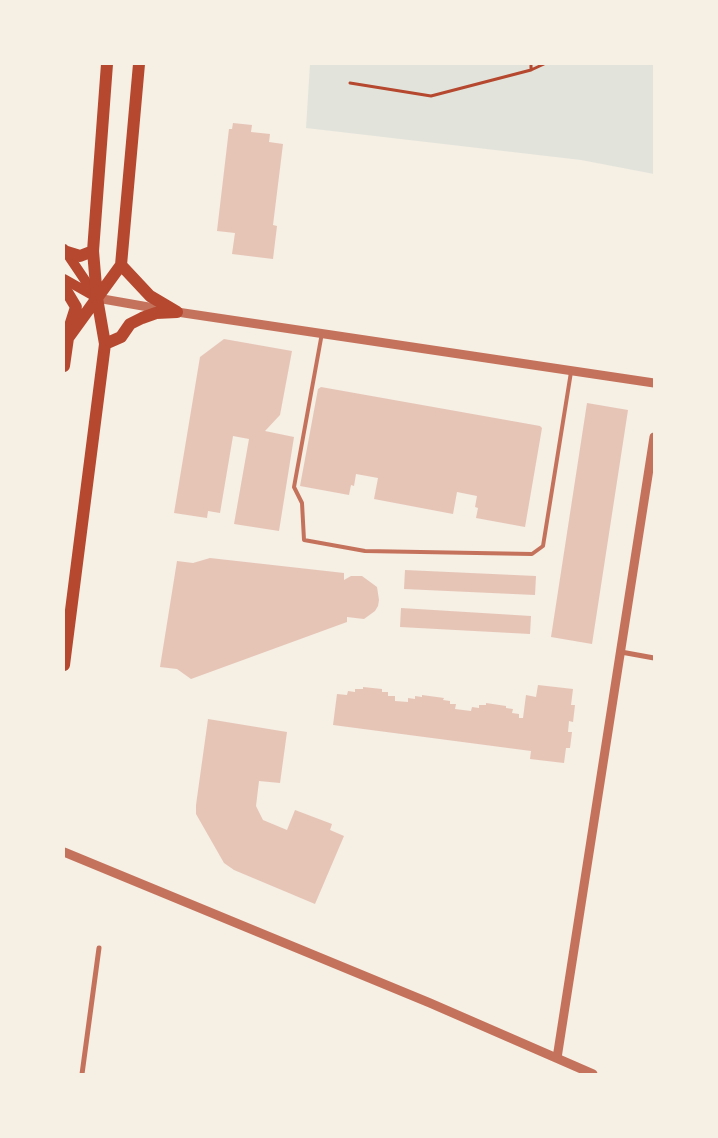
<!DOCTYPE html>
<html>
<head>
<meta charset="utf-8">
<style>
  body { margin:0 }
  #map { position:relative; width:718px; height:1138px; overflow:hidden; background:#f6efe4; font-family:"Noto Sans",sans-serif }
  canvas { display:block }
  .frame { position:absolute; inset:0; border:65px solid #f6efe4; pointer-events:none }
</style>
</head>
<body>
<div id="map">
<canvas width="718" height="1138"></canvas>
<div class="frame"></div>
</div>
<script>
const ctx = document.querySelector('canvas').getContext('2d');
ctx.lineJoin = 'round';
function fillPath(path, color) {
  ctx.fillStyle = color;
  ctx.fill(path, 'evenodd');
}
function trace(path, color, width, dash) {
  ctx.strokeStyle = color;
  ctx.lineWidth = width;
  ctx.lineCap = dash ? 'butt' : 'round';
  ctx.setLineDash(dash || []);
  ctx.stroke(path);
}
fillPath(new Path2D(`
  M310 64H654V174L581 160 306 128Z`), '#e2e4dc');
fillPath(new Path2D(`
  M233 123 252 125 251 132 270 134 269 142 283 144 273 225 277 226 273 259 232 254 235 233 217 231 229 129H232Z
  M224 339 292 351 280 415 265 431 294 437 279 531 234 524 249 439 233 436 220 513 208 511 207 518 174 513 200 357Z
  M321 387 540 426 542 428 525 527 476 518 478 508 475 507 477 496 457 492 453 514 374 499 378 478 356 474 354 486 351 485 349 495 300 486 318 389Z
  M587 403 628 410 592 644 551 637Z
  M210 558 344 573V580L351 576H362L377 587 379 600 378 606 375 611 364 619 347 617V622L191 679 177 669 160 667 177 561 193 563Z
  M405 570 536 576 535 595 404 589Z
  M401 608 531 616 530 634 400 627Z
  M538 685 573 689 571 705H575L573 722 569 721 568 732H572L570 748H566L564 763 530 759 531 751 333 725 337 694 347 695 348 691 355 692V689H363V687L382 689V692H388V696H395V701L408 702V698L415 699V696L422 697V695L444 698 443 700 450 701V704H456L455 709 471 711 472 707 479 708V705H486V703L506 706V708L513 709 512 713 519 714V718H523L526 695 536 697Z
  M208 719 287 732 280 783 259 781 256 806 263 820 287 830 295 810 332 824 330 830 344 836 315 904 234 870 224 863 196 814V805Z`), '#e6c5b7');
trace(new Path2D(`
  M531 64V70
  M350 83 431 96 531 70 544 64`), '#b5482f', 3);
trace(new Path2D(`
  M322 333 294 487 302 503 304 540 365 551 532 554 543 546 571 372`), '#c5725c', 4);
trace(new Path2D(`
  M621 652 654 658
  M82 1074 99 948`), '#c5725c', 5);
trace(new Path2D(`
  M97 298 177 312 654 383
  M64 852 430 1003 593 1074
  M557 1058 654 437`), '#c5725c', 9);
trace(new Path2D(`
  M64 249 97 298
  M64 279 94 296`), '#b5482f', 10);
trace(new Path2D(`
  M67 252 80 256 93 251
  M64 287 76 307 69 329
  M105 344 121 337 130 324 142 318 156 313 177 312 150 296 121 265
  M64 366 68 338 97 298 93 251 107 64
  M64 665 105 344 97 298 121 265 139 64`), '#b5482f', 12);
</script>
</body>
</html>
